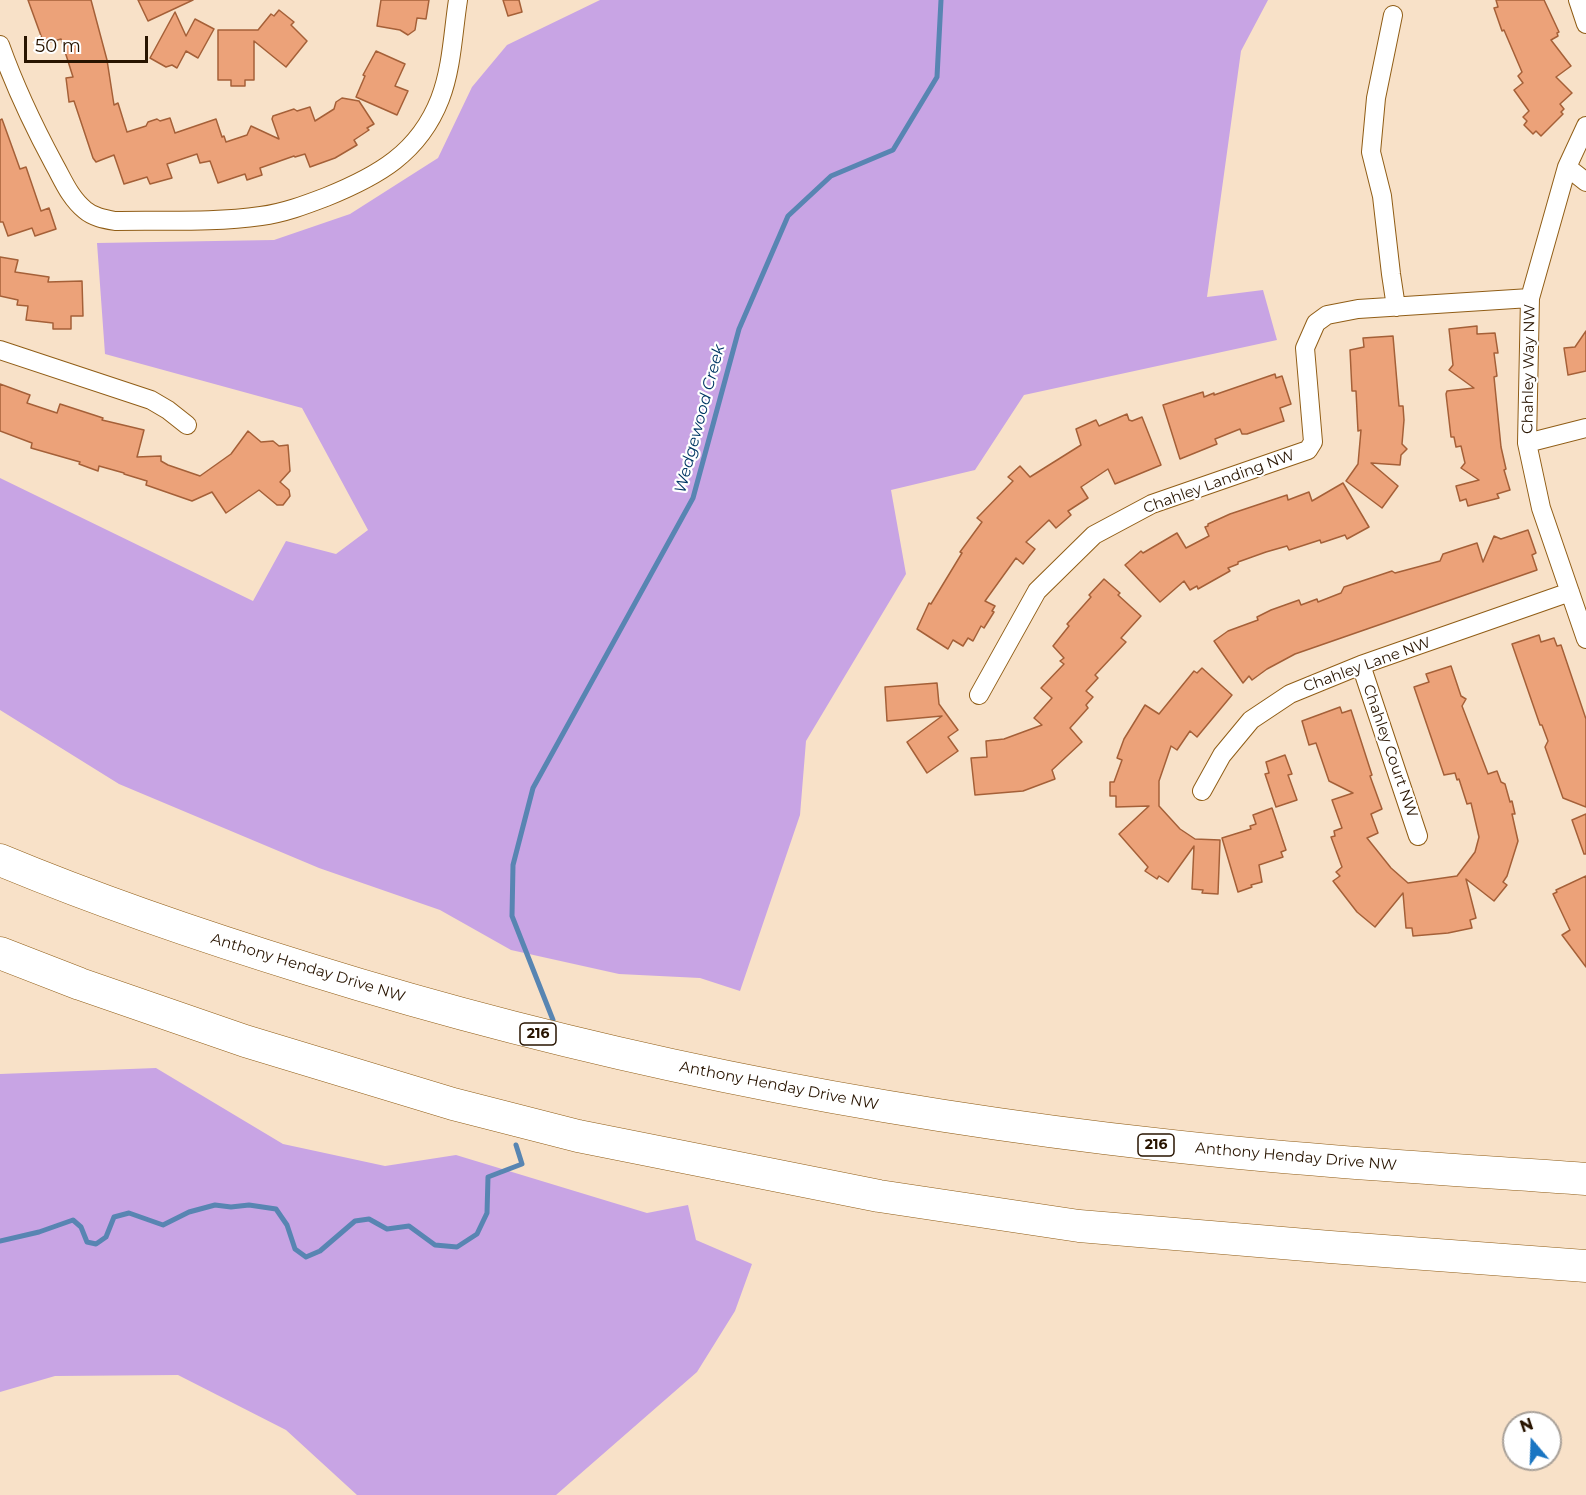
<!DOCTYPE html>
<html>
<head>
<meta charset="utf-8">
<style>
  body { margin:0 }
  #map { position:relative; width:1586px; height:1495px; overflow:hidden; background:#f8e1c8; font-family:Montserrat,sans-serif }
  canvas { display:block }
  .north { position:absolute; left:1502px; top:1411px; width:60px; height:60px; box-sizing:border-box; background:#fff; border:2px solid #a9a199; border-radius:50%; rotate:341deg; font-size:16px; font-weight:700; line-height:24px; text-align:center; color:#281400 }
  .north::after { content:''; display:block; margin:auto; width:21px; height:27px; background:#1975c2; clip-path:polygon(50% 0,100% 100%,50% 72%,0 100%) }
  .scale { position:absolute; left:24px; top:36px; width:124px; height:27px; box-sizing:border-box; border:3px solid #281400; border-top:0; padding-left:8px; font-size:18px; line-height:21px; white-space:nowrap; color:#281400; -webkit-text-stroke:4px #fff; paint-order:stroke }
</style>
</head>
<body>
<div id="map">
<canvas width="1586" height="1495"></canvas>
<div class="north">N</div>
<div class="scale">50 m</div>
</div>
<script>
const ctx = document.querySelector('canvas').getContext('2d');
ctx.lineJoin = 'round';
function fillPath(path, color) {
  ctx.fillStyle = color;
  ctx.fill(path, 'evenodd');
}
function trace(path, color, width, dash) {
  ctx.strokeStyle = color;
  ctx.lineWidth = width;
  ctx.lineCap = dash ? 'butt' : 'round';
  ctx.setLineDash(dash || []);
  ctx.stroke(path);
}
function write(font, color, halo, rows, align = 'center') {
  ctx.font = font + ' Montserrat,sans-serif';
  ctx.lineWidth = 4.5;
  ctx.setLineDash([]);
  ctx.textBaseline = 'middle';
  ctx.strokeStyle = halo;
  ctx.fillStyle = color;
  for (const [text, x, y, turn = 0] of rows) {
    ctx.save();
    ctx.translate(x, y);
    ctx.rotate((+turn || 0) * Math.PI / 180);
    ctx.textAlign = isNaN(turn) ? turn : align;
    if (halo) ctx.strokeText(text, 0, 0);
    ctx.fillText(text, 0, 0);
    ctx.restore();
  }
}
fillPath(new Path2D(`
  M600 0H1268L1241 51 1207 297 1263 290 1277 340 1024 395 975 470 891 490 906 574 806 741 800 815 740 991 700 978 619 974 511 950 440 910 319 868 119 784 0 710V478L253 601 286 541 336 554 368 530 302 408 105 354 97 243 274 240 350 214 438 158 472 87 507 45Z
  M156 1068 283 1144 385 1166 456 1155 647 1213 688 1205 696 1240 752 1264 735 1311 697 1372 556 1495H357L286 1430 178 1375 55 1376 0 1392V1074Z`), '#c8a4e4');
trace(new Path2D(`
  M553 1020 512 916 513 865 533 788 693 498 739 329 788 216 831 176 893 150 937 77 941 0
  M0 1241 39 1232 73 1220 81 1227 87 1242 96 1244 106 1237 114 1217 129 1213 163 1225 189 1212 215 1205 231 1207 249 1205 276 1209 287 1225 295 1249 306 1257 320 1251 355 1221 369 1219 387 1229 409 1226 435 1245 457 1247 477 1234 487 1213 488 1177 522 1164 516 1145`), '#5885b2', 5);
const building = new Path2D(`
  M28 0H91L107 60 114 105 118 103 127 132 146 126 148 122 157 119 160 121 170 118 175 133 216 119 222 137 224 136 226 142 247 135 251 126 279 139 272 119 273 116 294 109 297 111 310 107 315 121 334 109 336 102 342 98 359 101 374 124 367 128 369 130 354 140 357 145 335 158 310 167 305 154 295 157 294 156 260 168 262 175 247 180 245 174 218 183 210 161 200 163 197 154 167 164 172 178 150 184 147 177 124 184 114 155 96 162 93 158 74 101 69 102 66 78 73 77 61 39 44 44Z
  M138 0H193L148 21Z
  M381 0H429L426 19 417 18 415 30 408 35 400 30 377 26Z
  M503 0H519L522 12 508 16Z
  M1496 0H1544L1559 32 1557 33 1558 36 1551 40 1571 66 1556 77 1572 93 1560 104 1564 109 1561 112 1563 114 1541 136 1536 131 1533 134 1524 125 1527 121 1523 117 1529 111 1514 90 1523 83 1518 76 1522 72 1504 30 1502 31 1494 8 1498 7Z
  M279 10 294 22 291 25 307 41 286 67 254 41V80H245V86H231V80H218V30H258L271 14 274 16Z
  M175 12 186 36 195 19 214 29 198 58 186 51 177 68 172 65 166 67 150 58Z
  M376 51 405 64 395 86 408 91 397 115 356 97 365 76 363 75Z
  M2 119 20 169 26 167 41 211 49 208 56 229 35 236 32 228 8 236 3 222H0V120Z
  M0 257 18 260 15 272 49 277 48 282 82 281 83 316H71V329H53V323L26 320 28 306 17 305 18 300 0 296Z
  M1477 326V334L1495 333 1498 353H1494L1497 376 1494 377 1501 447 1506 469 1504 470 1510 490 1497 494 1499 498 1468 506 1466 499 1460 501 1456 486 1479 480 1461 468 1465 463 1461 446 1456 447 1454 437H1451L1446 394 1447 391 1474 388 1449 370 1453 365 1449 329Z
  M1586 331V371L1568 375 1564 348 1575 347Z
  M1393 336 1399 406H1403L1404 420 1402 444 1407 449 1401 455 1400 465 1371 463 1398 486 1382 508 1346 481 1358 464 1361 430 1358 431 1356 391H1352L1350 350 1364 347 1363 338Z
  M1275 374 1276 378 1282 376 1291 404 1280 408 1284 421 1247 434H1242L1240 429 1215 439 1217 444 1180 459 1163 405 1203 392 1204 397 1214 393V395Z
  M0 384 30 395 27 403 57 413 60 404 103 418 102 420 144 430 137 457 161 456V461L168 465 200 476 231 454 248 431 261 442 273 441 279 446 288 445 290 471 280 482 289 490 290 496 283 505H277L259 490 226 513 212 492 192 501 146 485 147 481 124 474V473L99 466 98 471 79 464 80 462 31 448 32 443 0 431Z
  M1127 414 1129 420 1132 421 1142 417 1161 465 1115 484 1108 469 1081 487 1088 498 1068 511 1071 515 1056 528 1049 520 1026 542 1035 549 1023 564 1016 558 985 601 995 606 992 611 994 612 984 628 981 626 973 641 968 638 963 646 953 640 948 649 917 629 929 603 931 604 962 553 960 552 982 522 977 518 1013 481 1008 477 1020 466 1030 477 1081 445 1076 429 1096 420 1099 426Z
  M1343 483 1369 527 1347 539 1345 535 1321 543 1320 540 1289 550 1287 546 1266 552 1238 562V564L1228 568 1230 571 1198 589 1197 586 1190 590 1184 581 1160 602 1125 565 1141 551 1143 553 1177 533 1186 548 1209 536 1205 527 1208 526V524L1230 514 1287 495 1288 500 1309 492 1312 501Z
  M1528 530 1536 553 1532 555 1537 570 1295 654 1267 669 1252 680 1249 676 1243 683 1214 641 1228 631 1258 620 1257 617 1271 610 1299 600 1301 605 1317 599 1318 602 1341 593 1344 587 1392 571 1395 573 1440 561 1443 554 1477 543 1483 562 1494 536 1501 539Z
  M1104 579 1120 593 1118 595 1141 616 1121 638 1126 642 1095 675 1098 678 1086 691 1093 697 1086 705 1088 708 1070 728 1082 742 1052 770 1055 779 1023 791 975 795 971 758 987 757 986 741 1004 739 1042 725 1034 718 1052 698 1041 688 1064 664 1060 661 1064 658 1053 646 1069 626 1067 624 1091 597 1089 595Z
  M1539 635 1541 642 1554 638 1557 646 1561 645 1586 719V807L1563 798 1545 747 1548 741 1542 725H1540L1512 644Z
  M1451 666 1461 696 1466 699 1462 706 1488 774 1497 771 1501 782 1505 784 1510 802 1512 801 1515 814H1512L1518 841 1507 876 1503 882 1507 885 1494 901 1466 879 1476 918 1470 920 1472 928 1448 933 1413 936 1412 928H1406L1403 893 1375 927 1357 912 1333 881 1340 876 1336 872 1342 867 1331 837 1335 836 1334 831 1342 828 1332 800 1353 793 1329 781 1316 743 1309 745 1302 721 1340 707 1342 713 1351 710 1372 775 1370 776 1382 809 1371 814 1378 833 1367 838 1391 868 1408 883 1457 876 1475 852 1479 837 1471 803 1467 804 1459 779 1457 780 1455 773 1444 775 1414 687 1429 682 1426 674Z
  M1202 668 1232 695 1197 737 1190 731 1177 750 1171 746 1159 781V806L1180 829 1195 839 1220 840 1218 894 1202 893 1203 890 1192 889 1194 846 1168 882 1159 876 1157 879 1145 871 1148 867 1119 834 1149 806 1116 807V796H1110V782H1114L1122 760 1117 758 1124 739 1145 705 1159 714 1194 671 1197 673Z
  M937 683 939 704 958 730 948 737 958 751 927 773 907 742 942 716 887 721 885 687Z
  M1285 755 1292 774 1288 775 1297 800 1276 807 1265 774 1269 773 1266 762Z
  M1272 808 1286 850 1281 852 1283 857 1259 865 1262 882 1251 885 1252 887 1238 892 1222 838 1251 829 1250 826 1256 824 1253 815Z
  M1586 814V854H1584L1572 820Z
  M1586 876V967L1562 935 1570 930 1553 894 1557 892 1556 890Z`);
fillPath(building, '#eca279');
trace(building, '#a56038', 1.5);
const street = new Path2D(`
  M1578 0 1586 24
  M1393 15 1376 98 1371 152 1382 196 1391 274 1396 307
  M0 45C15 87 33 125 54 164 63 180 70 198 85 210 93 217 104 219 115 221 163 220 213 223 261 216 284 213 305 205 326 197 378 176 419 153 440 99 452 68 453 32 458 0
  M1586 126 1567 167 1530 298 1527 443 1541 508 1586 639
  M1567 167 1586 182
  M0 350 151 400 168 410 187 425
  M1527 443 1586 428
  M1361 665 1418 836
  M979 695 1037 591 1094 535 1152 504 1308 450 1313 442 1305 348 1316 323 1327 315 1358 309 1530 298
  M1202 791 1222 755 1251 720 1290 694 1361 665 1570 592`);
const highway = new Path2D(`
  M0 860C101 902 204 937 308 969 587 1056 873 1113 1163 1145 1303 1161 1445 1169 1586 1179
  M0 953 80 984 245 1041 453 1104 578 1136 879 1196 1079 1226 1330 1247 1586 1266`);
trace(street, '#905d16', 20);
trace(highway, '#905d16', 33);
trace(street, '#fff', 18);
trace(highway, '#fff', 32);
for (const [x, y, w] of [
  [538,1034,36],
  [1156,1145,36]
]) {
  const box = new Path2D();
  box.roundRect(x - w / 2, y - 11, w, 22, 4.5);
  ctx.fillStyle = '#fff';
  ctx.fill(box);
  trace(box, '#281400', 1.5);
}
write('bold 14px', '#281400', null, [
  ["216",538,1034],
  ["216",1156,1145]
]);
write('15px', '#281400', '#fff', [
  ["Chahley Way NW",1529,369,-89],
  ["Chahley Landing NW",1219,482,-20],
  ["Chahley Lane NW",1367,665,-20],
  ["Chahley Court NW",1390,751,71],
  ["Anthony Henday Drive NW",308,968,17],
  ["Anthony Henday Drive NW",779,1086,11],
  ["Anthony Henday Drive NW",1296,1157,5]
]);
write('italic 16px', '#003764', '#fff', [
  ["Wedgewood Creek",700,419,-75]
]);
</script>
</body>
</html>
